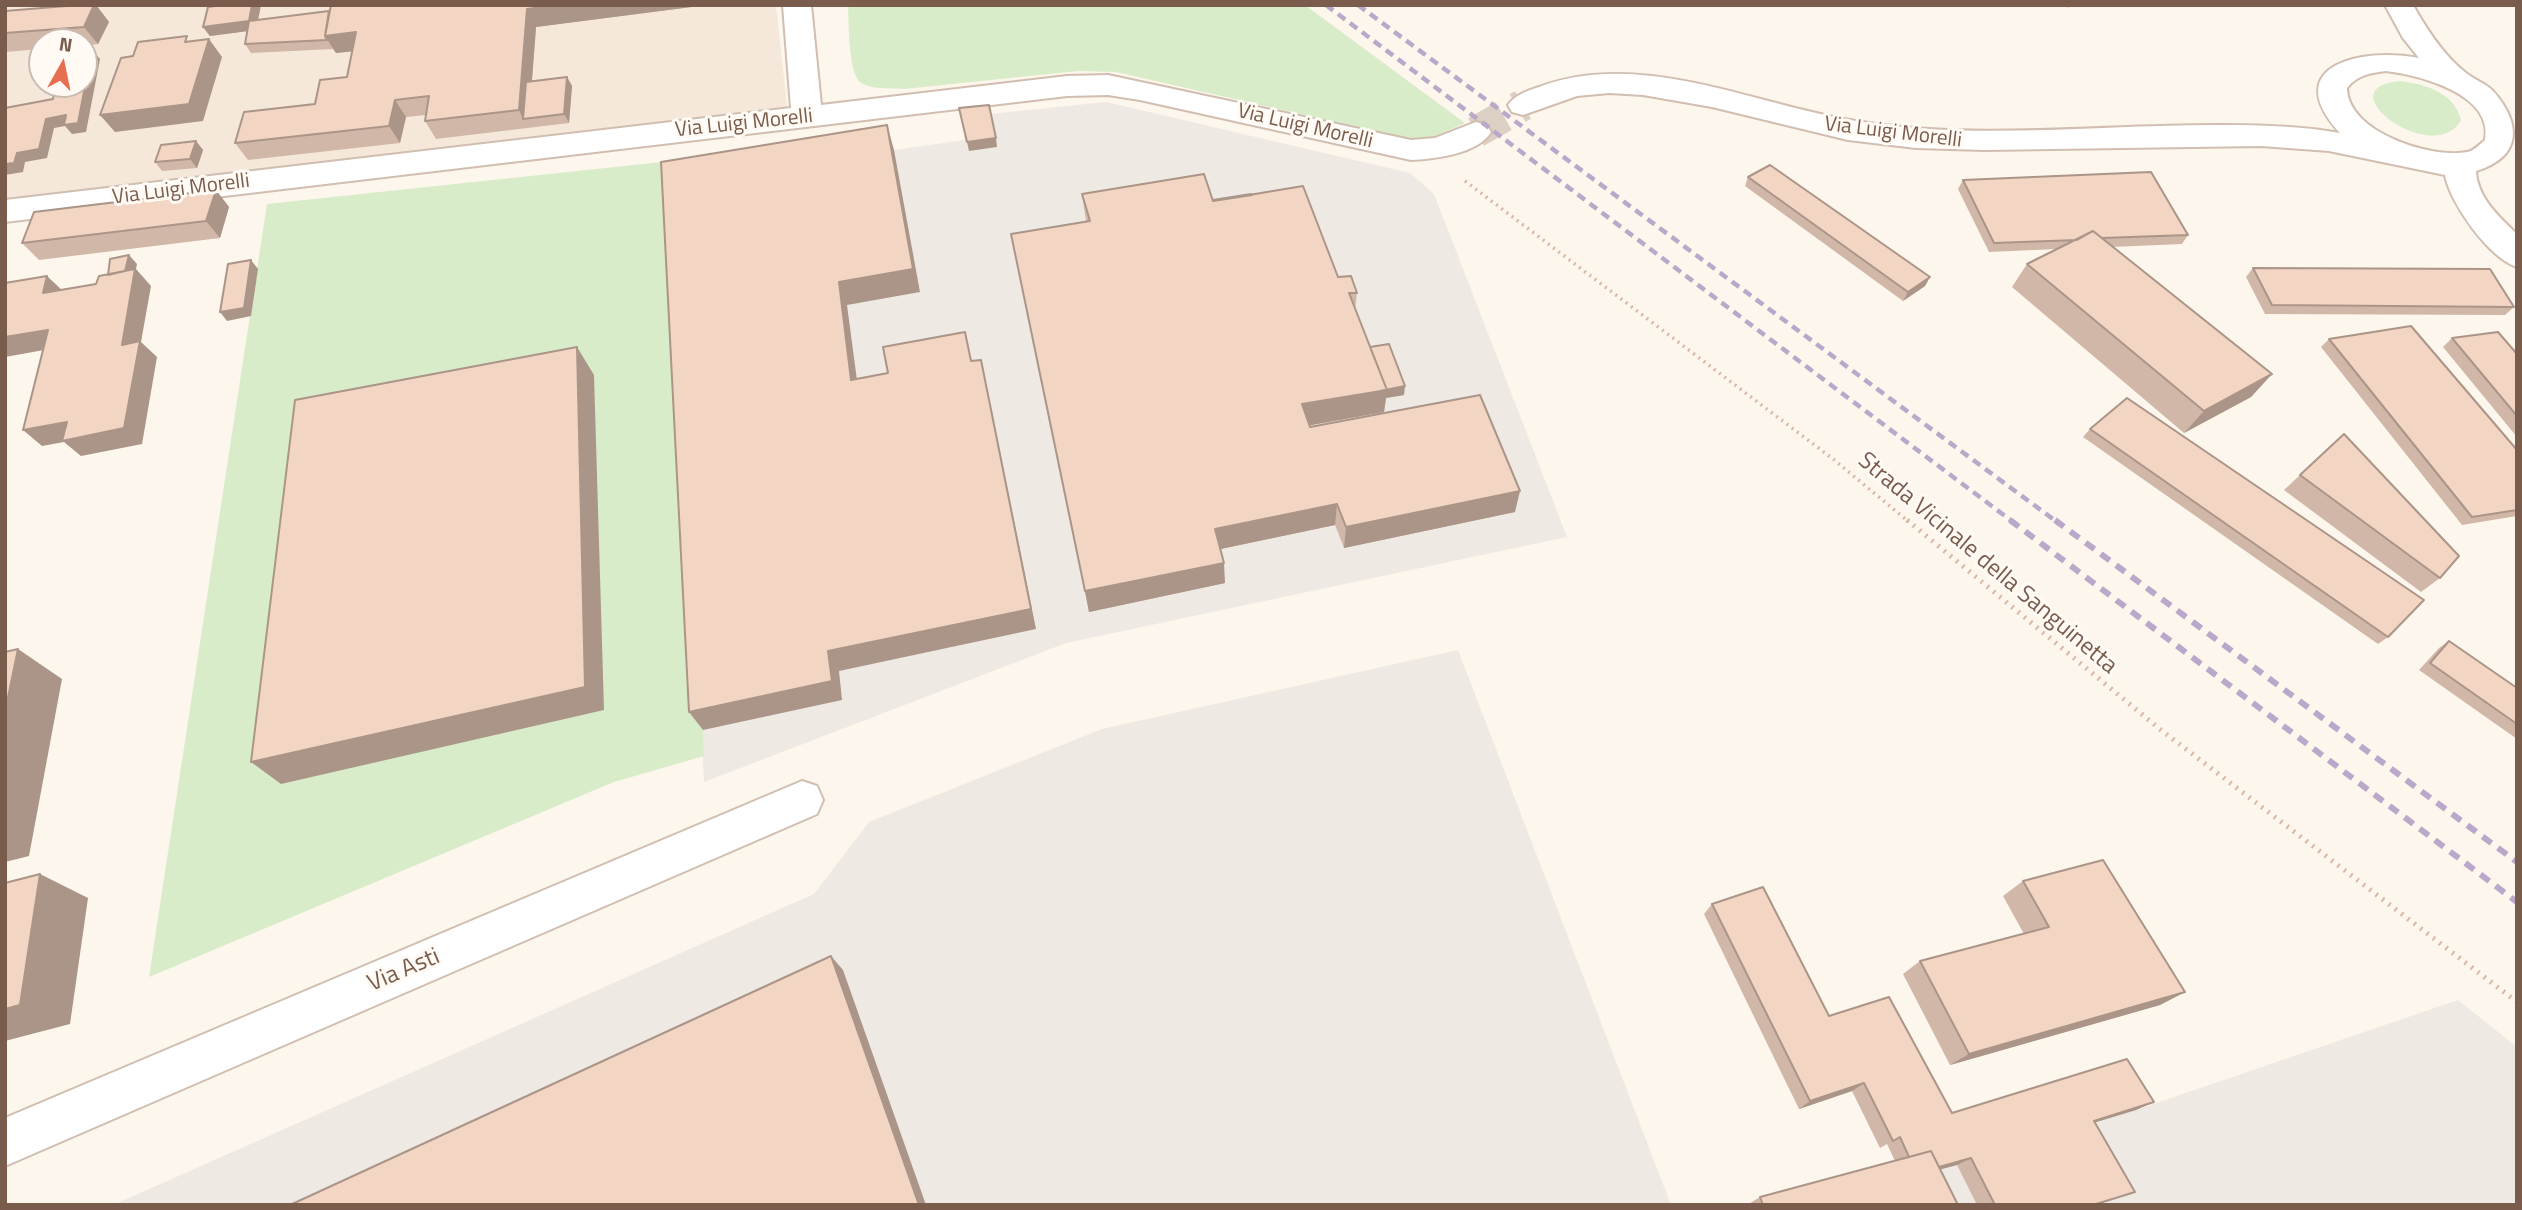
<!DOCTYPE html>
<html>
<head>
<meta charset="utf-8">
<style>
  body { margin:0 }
  #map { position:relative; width:2522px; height:1210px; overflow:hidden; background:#fdf6ec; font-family:"Titillium Web",sans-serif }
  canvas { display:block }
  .frame { position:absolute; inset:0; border:7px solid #7a5c4d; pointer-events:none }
  .north { position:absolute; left:28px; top:28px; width:70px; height:70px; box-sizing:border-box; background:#fffaf3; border:2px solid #cabbb1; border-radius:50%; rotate:9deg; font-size:19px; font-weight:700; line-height:28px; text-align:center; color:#7a5c4d }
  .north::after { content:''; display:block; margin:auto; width:24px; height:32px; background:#e76f51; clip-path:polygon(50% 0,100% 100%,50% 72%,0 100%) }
</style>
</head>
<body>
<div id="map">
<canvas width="2522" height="1210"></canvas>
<div class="frame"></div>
<div class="north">N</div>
</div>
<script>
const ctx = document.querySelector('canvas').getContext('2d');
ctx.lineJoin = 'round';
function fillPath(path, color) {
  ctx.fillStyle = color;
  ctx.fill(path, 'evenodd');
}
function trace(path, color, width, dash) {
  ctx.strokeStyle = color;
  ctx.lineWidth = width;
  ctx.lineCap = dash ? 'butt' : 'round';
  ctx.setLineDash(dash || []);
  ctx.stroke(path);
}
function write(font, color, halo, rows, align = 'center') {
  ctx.font = font + ' "Titillium Web",sans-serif';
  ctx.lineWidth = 6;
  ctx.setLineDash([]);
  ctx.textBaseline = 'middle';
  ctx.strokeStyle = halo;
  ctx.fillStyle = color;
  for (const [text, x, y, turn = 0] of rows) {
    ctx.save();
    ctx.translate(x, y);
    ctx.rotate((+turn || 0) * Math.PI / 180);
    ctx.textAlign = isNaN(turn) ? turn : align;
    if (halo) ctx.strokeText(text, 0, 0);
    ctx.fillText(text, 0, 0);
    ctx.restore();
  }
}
fillPath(new Path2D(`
  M5 5H776L788 115 5 202ZM42 42H84V84H42Z`), '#f5e8da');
fillPath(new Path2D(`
  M1106 102 1410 173 1434 194 1567 537 1066 643 704 782 685 437 894 150 965 140 961 117Z
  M1458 650 1671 1205H113L814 894 869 822 1102 729Z
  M2458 1000 2517 1047V1205H1748L1920 1175 2136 1110Z`), '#efe9e4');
fillPath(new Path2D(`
  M848 5H1305L1465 123 1434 137 1410 139 1116 72 1078 71 904 89C891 88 871 90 860 82 848 72 849 22 848 5Z
  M2401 81C2425 84 2455 93 2461 120 2435 169 2322 87 2401 81Z
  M671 161 704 756 614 782 149 977 267 204Z`), '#d8ecc9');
trace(new Path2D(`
  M1476 132 1523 105`), '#dcd0c4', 32, [32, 16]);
const street = new Path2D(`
  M783 5H811L821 105 1067 76 1108 75 1411 140 1435 138 1476 122 1487 125 1491 132C1478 154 1434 159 1411 160L1140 100 1108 95 1067 96 5 222V200L791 108Z
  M2385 5H2413C2427 30 2444 56 2466 73 2475 80 2485 83 2493 91 2522 124 2522 157 2476 171 2477 197 2499 217 2517 234V267C2489 258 2450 203 2445 175L2329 151 2261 146 1985 150 1916 148 1848 140 1712 107 1643 95 1609 93 1577 96 1523 115 1512 112 1508 105C1515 95 1527 91 1539 87 1638 50 1746 101 1844 119 1969 142 2098 124 2224 125 2262 125 2302 126 2340 133 2277 64 2365 47 2419 58L2403 38ZM2386 71C2419 75 2494 94 2485 140 2479 145 2474 151 2467 152 2431 159 2347 132 2347 88 2357 75 2370 73 2386 71Z
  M802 781 817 786 823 800 817 814 5 1166V1118Z`);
trace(street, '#d1beb0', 4);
trace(new Path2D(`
  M2061 5 2071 6
  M1465 181 1833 459 1909 522`), '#d9b8a5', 3.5, [2, 4.5]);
trace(new Path2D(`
  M1907 520 2161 730 2517 1002`), '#d9b8a5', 5, [2, 6]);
fillPath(street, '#fff');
trace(new Path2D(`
  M1326 5 2013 522
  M1358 5 2057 522`), '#b9a8c9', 4.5, [9, 6]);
trace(new Path2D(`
  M2010 520 2517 902
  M2055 520 2517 862`), '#b9a8c9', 6, [11, 8]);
fillPath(new Path2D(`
  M79 5H96L109 22 98 44 84 46V42H42V49L5 52V11Z
  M261 5 258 20 329 11 331 5H707L536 27 532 81 567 77 572 86 569 123 436 139 425 121 426 115 406 117 400 143 248 160 235 143 315 104 347 77 352 51 336 53 333 49 251 53 245 44 247 31 210 36 203 27Z
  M196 141 203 150 197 168 162 171 155 162Z
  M1748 177 1930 277 1925 286 1903 301 1745 186Z
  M1963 180 2188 235 2182 244 2112 247 2272 374 2251 397 2184 433 2012 287 2027 264 2057 249 1989 252 1958 189Z
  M216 190 229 207 220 238 39 260 22 243Z
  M1082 194 1213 200 1338 277 1357 293 1355 310 1370 347 1404 395 1386 398 1384 412 1309 425 1310 427 1515 512 1344 548 1335 525 1220 549 1225 583 1089 612 1011 234 1086 221Z
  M2253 268 2514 307 2505 315 2265 314 2246 277Z
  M2452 338 2517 354V437L2443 347Z
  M2329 339 2517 450V516L2462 525 2321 347Z
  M2090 429 2388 637 2378 644 2083 437Z
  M2344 434 2440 578 2421 592 2284 490Z
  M2449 641 2517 688V739L2419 670 2439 648Z
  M2023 881 2185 992 2160 1005 1950 1065 1903 974 1920 961 2024 934 2003 896Z
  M1712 904 1829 1016 1952 1113 2154 1102 2136 1110 2095 1122 2094 1205H1977L1957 1165 1940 1169 1958 1205H1747L1760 1197 1895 1161 1887 1144 1880 1148 1852 1091 1799 1109 1704 914Z`), '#d1b7a8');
fillPath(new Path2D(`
  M94 5H96L109 22 98 44 84 27Z
  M252 5H261L256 30 210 36 203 27Z
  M558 5H707L536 27 529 118 523 119 519 110 527 9Z
  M356 32 367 50 336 53 325 36Z
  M209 39 222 57 203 121 115 132 100 115Z
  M92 50 100 59 86 132 72 134 65 126 54 128 47 158 25 162 23 172 5 175V164L17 153 46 119 66 115Z
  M567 77 572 86 569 123 564 114Z
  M395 100 406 117 400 143 389 126Z
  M887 125 894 150 920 292 847 305 860 403 851 380 839 282Z
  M996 138 997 147 969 151 967 142Z
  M196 141 203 150 197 168 190 159Z
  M216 190 229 207 220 238 206 221Z
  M129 255 137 264 136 269 151 286 141 342 157 357 142 444 81 456 64 442 42 446 23 430 122 345 124 274Z
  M251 260 258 269 251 316 227 321 220 312Z
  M47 276 64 292 43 293Z
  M1930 277 1925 286 1903 301 1908 292Z
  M48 330 66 346 5 357V337Z
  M577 347 594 375 604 710 281 784 251 762Z
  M981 360 986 383 1036 629 839 671 842 700 703 730 689 712Z
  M2272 374 2251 397 2184 433 2204 411Z
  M1405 386 1404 395 1386 398 1384 412 1301 427 1302 404Z
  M1520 491 1515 512 1344 548 1346 527Z
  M1337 504 1335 525 1216 550 1215 529Z
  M1224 563 1225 583 1089 612 1085 591Z
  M18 649 62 679 29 856 5 862V712Z
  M40 874 88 898 70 1024 5 1041V1009Z
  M831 956 843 970 926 1205H919Z
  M2185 992 2160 1005 1950 1065 1969 1054Z
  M1864 1083 1852 1091 1799 1109 1810 1101Z
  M2154 1102 2136 1110 2077 1128 2094 1121Z
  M1971 1158 1957 1165 1920 1175 1934 1169Z`), '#aa9588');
const building = new Path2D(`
  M79 5H94L84 27 5 33V11Z
  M222 5H252L249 21 203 27 208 7Z
  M331 5H558L527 9 519 110 425 121 429 96 395 100 389 126 235 143 244 112 315 104 320 80 347 77 356 32 325 36Z
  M329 11 325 36 327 40 245 44 249 21Z
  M187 36 185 42 209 39 189 104 100 115 121 58 133 56 138 42Z
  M92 50 78 123 64 125 66 115 46 119 39 149 17 153 14 163 5 164V108L53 99 56 84H84V51Z
  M567 77 564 114 523 119 526 82Z
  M989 105 996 138 967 142 959 108Z
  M887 125 913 269 839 282 851 380 888 373 883 347 965 332 971 361 981 360 1031 609 828 651 832 681 689 712 661 162Z
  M196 141 190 159 155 162 161 145Z
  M1770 165 1930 277 1908 292 1748 177Z
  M2151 172 2188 235 2102 238 2093 231 2077 240 1994 243 1963 180Z
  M1204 174 1213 201 1303 186 1338 277 1351 276 1357 293H1349L1387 390 1302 404 1310 427 1480 395 1520 491 1346 527 1337 504 1215 529 1224 563 1085 591 1011 234 1090 221 1082 194Z
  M216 190 206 221 22 243 34 212Z
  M1251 194 1252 195 1213 201V200Z
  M2093 231 2272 374 2204 411 2027 264Z
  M129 255 125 271 108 275 110 259Z
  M251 260 244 308 220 312 228 264Z
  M2253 268 2490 269 2514 307 2272 305Z
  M135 269 122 345 140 341 124 428 62 441 67 422 23 430 48 330 5 337V283L47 276 43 293 96 284 99 276Z
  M2411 326 2517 450V510L2472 517 2329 339Z
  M2498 332 2517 354V416L2452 338Z
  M1389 344 1405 386 1380 391 1387 390 1370 347Z
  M577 347 585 687 251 762 295 400Z
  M2127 398 2424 600 2388 637 2090 429Z
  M2344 434 2459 556 2440 578 2300 475Z
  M2449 641 2517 688V724L2430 663Z
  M18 649 5 712V652Z
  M2103 860 2185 992 1969 1054 1920 961 2049 927 2023 881Z
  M40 874 20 1005 5 1009V883Z
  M1763 887 1829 1016 1889 997 1952 1113 2127 1059 2154 1102 2094 1121 2135 1192 2093 1205H1995L1971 1158 1939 1167 1931 1151 1909 1157 1900 1137 1893 1141 1864 1083 1810 1101 1712 904Z
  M831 956 919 1205H290Z
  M1931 1151 1958 1205H1763L1760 1197Z`);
fillPath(building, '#f3d5c3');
trace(building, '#aa9588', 2);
write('21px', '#7a5c4d', '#fffaf3', [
  ["Via Luigi Morelli",744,124,-6],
  ["Via Luigi Morelli",1305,127,13],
  ["Via Luigi Morelli",1893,133,7],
  ["Via Luigi Morelli",181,190,-7]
]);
write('24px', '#7a5c4d', '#fffaf3', [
  ["Strada Vicinale della Sanguinetta",1987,564,40],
  ["Via Asti",404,971,-23]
]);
</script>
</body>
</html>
